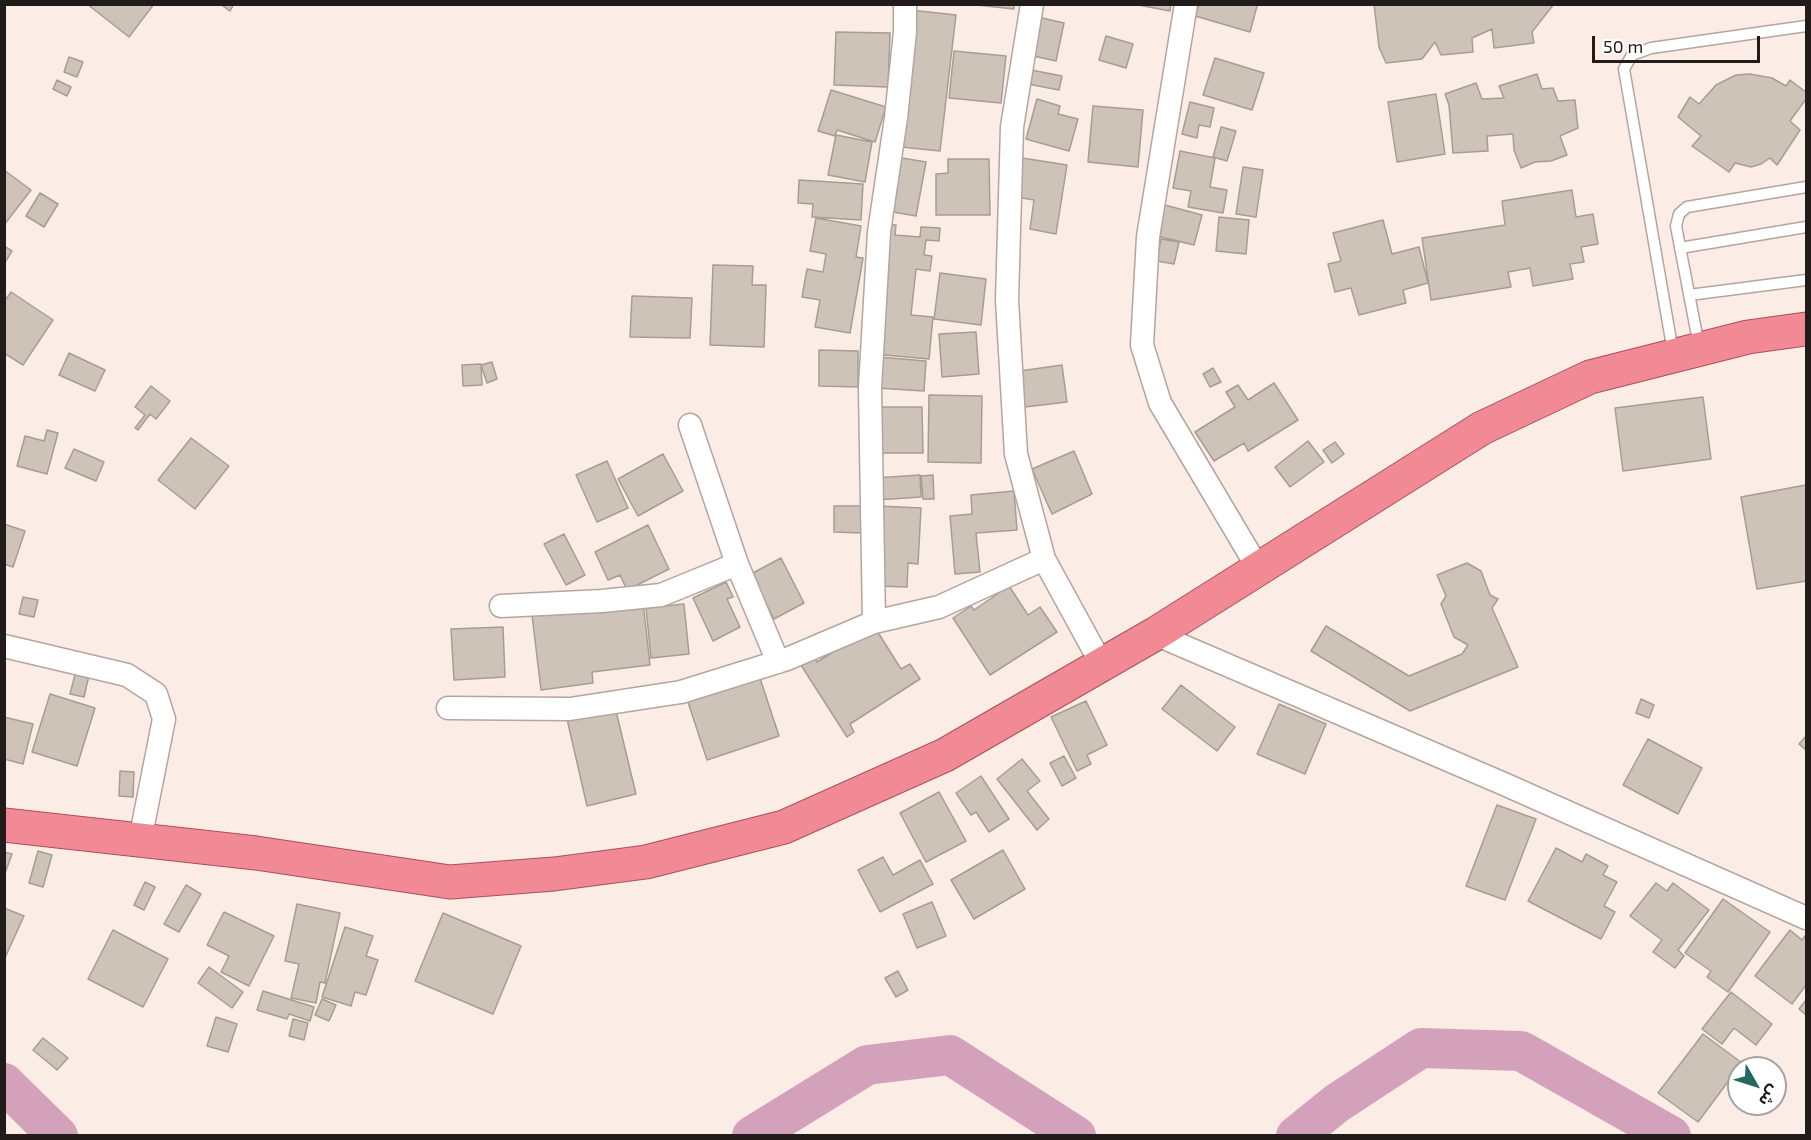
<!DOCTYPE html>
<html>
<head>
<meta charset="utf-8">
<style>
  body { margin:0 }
  #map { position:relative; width:1811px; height:1140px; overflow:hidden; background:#fcece6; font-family:"Exo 2","Noto Sans Arabic",sans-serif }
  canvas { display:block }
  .frame { position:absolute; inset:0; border:6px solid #211c1a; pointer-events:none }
  .north { position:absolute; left:1727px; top:1056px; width:60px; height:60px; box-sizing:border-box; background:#fff; border:2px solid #a6a4a3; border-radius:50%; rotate:129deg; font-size:16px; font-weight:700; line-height:24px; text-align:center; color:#211c1a }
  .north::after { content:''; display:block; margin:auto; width:21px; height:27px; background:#22695f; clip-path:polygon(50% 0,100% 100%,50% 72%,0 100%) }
  .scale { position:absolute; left:1592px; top:36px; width:168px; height:27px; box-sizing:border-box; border:3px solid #211c1a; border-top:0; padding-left:8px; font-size:18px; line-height:21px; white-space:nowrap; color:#211c1a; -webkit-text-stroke:4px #fff; paint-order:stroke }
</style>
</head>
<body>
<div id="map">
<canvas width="1811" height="1140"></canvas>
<div class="frame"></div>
<div class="north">ش</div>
<div class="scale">50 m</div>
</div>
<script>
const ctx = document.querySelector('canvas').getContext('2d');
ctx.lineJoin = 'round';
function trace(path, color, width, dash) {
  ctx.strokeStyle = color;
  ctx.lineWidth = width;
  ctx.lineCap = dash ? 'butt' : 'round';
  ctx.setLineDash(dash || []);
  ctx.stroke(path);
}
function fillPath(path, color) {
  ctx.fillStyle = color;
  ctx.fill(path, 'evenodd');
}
trace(new Path2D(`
  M4 1083 58 1136
  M752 1136 867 1065 950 1055 1076 1136
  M1296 1136 1337 1103 1421 1048 1521 1051 1671 1136`), '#d3a2ba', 40);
const building = new Path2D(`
  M87 4H154L129 37Z
  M220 4H234L230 11Z
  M967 4H1014V9Z
  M1133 4H1171L1170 11Z
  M1199 4H1252L1257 6 1250 32 1195 16Z
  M1374 4H1554L1532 32 1534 43 1494 48 1492 29 1472 38 1473 52 1441 55 1435 42 1422 59 1386 63 1379 47Z
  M910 10 956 15 940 151 901 147Z
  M1038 17 1064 23 1056 61 1029 55Z
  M836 32 890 33 888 87 834 85Z
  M1106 36 1133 44 1126 68 1099 60Z
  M954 51 1006 56 1001 103 949 98Z
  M69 57 83 62 77 77 64 72Z
  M1215 58 1264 73 1252 110 1203 95Z
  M1031 70 1062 76 1059 90 1028 84Z
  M1537 74 1542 89 1553 88 1558 101 1575 100 1578 128 1560 136 1567 155 1551 161 1535 162 1521 168 1514 150 1513 134 1487 136 1488 151 1453 153 1449 105 1445 94 1476 83 1482 99 1504 98 1499 86Z
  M1750 74 1772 78 1786 86 1790 80 1806 92V99L1790 121 1800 130 1777 165 1770 158 1761 164 1751 167 1735 163 1729 172 1692 146 1701 136 1678 117 1690 97 1699 104 1716 85 1736 75Z
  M57 80 71 87 67 96 53 89Z
  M831 90 886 107 875 142 837 130 835 136 818 131Z
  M1436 94 1445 154 1397 162 1388 102Z
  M1037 99 1060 106 1058 114 1078 119 1069 151 1026 139Z
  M1190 102 1214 108 1210 127 1199 125 1197 138 1182 134Z
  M1093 106 1143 110 1138 167 1088 162Z
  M1221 127 1236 131 1227 161 1213 157Z
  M836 135 872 142 865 182 828 175Z
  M1180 151 1215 158 1210 187 1227 190 1223 213 1188 207 1191 191 1173 188Z
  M896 157 926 162 916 216 887 211Z
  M1022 158 1067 165 1056 234 1030 229 1034 200 1016 197Z
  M948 159H989L990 215H936V174L948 173Z
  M1243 167 1263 170 1256 217 1236 214Z
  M4 170 31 190 4 225Z
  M799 180 863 184 861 220 812 217 813 204 798 203Z
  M1572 190 1576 217 1593 214 1598 244 1581 247 1584 262 1570 264 1573 279 1533 286 1530 268 1508 272 1511 287 1431 300 1422 238 1505 225 1502 201Z
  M40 193 58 204 44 227 26 216Z
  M1165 205 1202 215 1194 245 1157 236Z
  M1219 217 1249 220 1246 254 1216 251Z
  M816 218 861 226 856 257 863 258 850 333 815 327 820 300 802 297 807 269 823 272 826 254 810 251Z
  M1383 220 1392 254 1419 247 1428 283 1403 290 1406 303 1359 315 1351 288 1335 292 1328 264 1341 261 1333 233Z
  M885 224 896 225 895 235 920 237 921 227 940 228 939 241 926 240 924 255 932 256 930 271 916 269 911 315 933 317 929 359 873 354Z
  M1161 239 1179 242 1174 264 1157 261Z
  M4 246 12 251 4 264Z
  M713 265 753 266 752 285H766L764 347 710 345Z
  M940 273 986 279 981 325 934 319Z
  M11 292 53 320 23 365 4 353V302Z
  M632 296 692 298 690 338 630 337Z
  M976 332 979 374 942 377 939 334Z
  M819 350 858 351V387L819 386Z
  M69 353 105 370 95 391 59 375Z
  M879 357 926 361 924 391 877 388Z
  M492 362 497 379 487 383 481 365Z
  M481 364 482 385 463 386 462 365Z
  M1062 365 1067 402 1025 407 1020 371Z
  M1213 368 1221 382 1210 387 1203 374Z
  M1274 383 1298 420 1248 451 1244 443 1214 461 1195 432 1235 407 1226 392 1238 385 1248 400Z
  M151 386 170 401 156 419 150 414 138 430 135 428 145 415 135 407Z
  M929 395 982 396 981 463 928 462Z
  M1703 397 1711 459 1623 471 1615 408Z
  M880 407H922L923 453H880Z
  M47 430 58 433 47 474 17 466 25 436 44 441Z
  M191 438 229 466 195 509 158 480Z
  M1308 441 1324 462 1290 487 1275 467Z
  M1335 442 1344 454 1332 463 1323 450Z
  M74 449 104 462 96 481 65 468Z
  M1074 451 1092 494 1052 514 1032 469Z
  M663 454 683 491 638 516 618 479Z
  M607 461 628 508 597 522 576 475Z
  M920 475 921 497 876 500 875 478Z
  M933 475 934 499H923L921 476Z
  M1806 485V581L1757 589 1741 497Z
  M1014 491 1017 530 976 533 980 572 955 574 950 516 972 514 971 495Z
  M834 506H863L862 533 834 532Z
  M879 506 921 508 918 564 908 563 907 587 875 586Z
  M4 524 25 531 13 567 4 564Z
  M648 525 669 569 627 590 620 575 608 580 595 552Z
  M564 534 585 575 566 585 544 544Z
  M781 558 804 603 774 619 751 574Z
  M1467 563 1481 571 1490 595 1498 599 1492 608 1518 667 1410 711 1311 651 1326 626 1409 676 1462 654 1468 645 1454 637 1441 604 1446 596 1437 575Z
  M726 582 733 597 727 599 740 627 713 641 693 598Z
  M1009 586 1028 615 1040 607 1057 632 990 675 953 618 971 606 974 610Z
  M23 597 38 600 34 617 19 614Z
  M643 602 650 665 592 672 593 683 541 690 532 615Z
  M684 604 689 654 651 658 646 608Z
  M874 626 901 669 910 664 920 679 850 724 854 732 847 737 799 662 812 654 817 662Z
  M503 627 505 677 454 680 451 629Z
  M77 667 90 671 84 697 70 694Z
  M758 672 779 736 707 760 686 696Z
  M1181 685 1235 727 1217 751 1162 709Z
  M50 694 95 708 77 766 32 752Z
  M1641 699 1654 705 1649 718 1636 713Z
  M1086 701 1107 745 1087 755 1091 764 1077 771 1051 717Z
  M1279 704 1326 724 1305 774 1257 754Z
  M615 707 636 794 587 806 567 719Z
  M4 717 33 724 23 764 4 759Z
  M1806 736V750L1799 744Z
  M1648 739 1702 768 1678 814 1623 785Z
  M1064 756 1076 778 1062 786 1050 763Z
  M1022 759 1040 781 1027 791 1049 819 1037 830 997 779Z
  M120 771 134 772 133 797 119 796Z
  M981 776 1009 819 989 832 976 812 971 815 956 793Z
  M939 792 966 841 926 862 900 813Z
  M1497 805 1536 819 1505 900 1466 886Z
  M1556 848 1582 862 1586 854 1608 866 1603 875 1617 882 1604 906 1615 912 1601 939 1528 901Z
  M1003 850 1025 889 974 919 951 880Z
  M38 851 52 855 43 887 29 883Z
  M4 852 12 854 4 876Z
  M883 857 893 875 920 860 933 884 880 912 858 870Z
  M145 882 155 887 144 910 134 905Z
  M1656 883 1667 891 1673 883 1709 910 1678 950 1684 956 1675 968 1653 952 1662 940 1630 916Z
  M186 885 201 894 179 932 164 924Z
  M1723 899 1770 932 1728 992 1707 977 1711 971 1685 953Z
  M932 902 946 936 917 948 903 914Z
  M297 904 340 913 325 983 320 982 316 1003 291 998 299 964 285 961Z
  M4 908 24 916 4 960Z
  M224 912 274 936 249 986 221 972 229 956 207 945Z
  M443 913 521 946 493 1014 415 981Z
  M345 927 373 936 366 956 378 960 366 995 355 992 351 1006 322 997Z
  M113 930 168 959 143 1007 88 979Z
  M1790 930 1802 940 1805 936 1806 938V985L1792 1004 1755 976Z
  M209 967 243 992 232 1008 198 983Z
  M898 971 908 990 896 997 885 978Z
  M263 991 314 1007 310 1021 289 1014 287 1019 257 1010Z
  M1731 992 1772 1024 1756 1045 1734 1028 1722 1044 1702 1029Z
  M322 999 336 1005 329 1021 315 1015Z
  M1806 1000V1015L1799 1009Z
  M216 1017 237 1024 228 1052 207 1046Z
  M293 1019 308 1023 304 1040 289 1036Z
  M1703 1034 1742 1063 1698 1122 1658 1093Z
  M43 1038 68 1058 57 1070 33 1050Z`);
fillPath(building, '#cdc3b8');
trace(building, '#a79d92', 1.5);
const service = new Path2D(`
  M1680 248 1806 227
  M1689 295 1806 280
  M1699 346 1676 226 1679 214 1687 207 1806 187
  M1673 352 1624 69 1632 55 1651 48 1806 26`);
const minor = new Path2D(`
  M1032 4 1012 127 1007 300 1016 454 1044 559 1102 665
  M1186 4 1148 237 1142 345 1160 403 1258 568
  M690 425 737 564 778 662
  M501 606 602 601 661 595 737 564
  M874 622 870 388 879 232 896 118 905 32V4
  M1155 634 1504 784 1806 918
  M4 646 127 675 156 694 164 719 140 840
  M448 708 570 709 681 692 787 659 874 622 939 607 1044 559`);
const trunk = new Path2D(`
  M4 825 256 853 450 882 554 874 646 862 784 827 945 755 1155 634 1482 428 1590 377 1748 337 1806 329`);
trace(service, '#b4a59f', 13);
trace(minor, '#b4a59f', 25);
trace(trunk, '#a75059', 35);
trace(service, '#fff', 10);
trace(minor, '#fff', 22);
trace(trunk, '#f28a96', 33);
</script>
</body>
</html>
